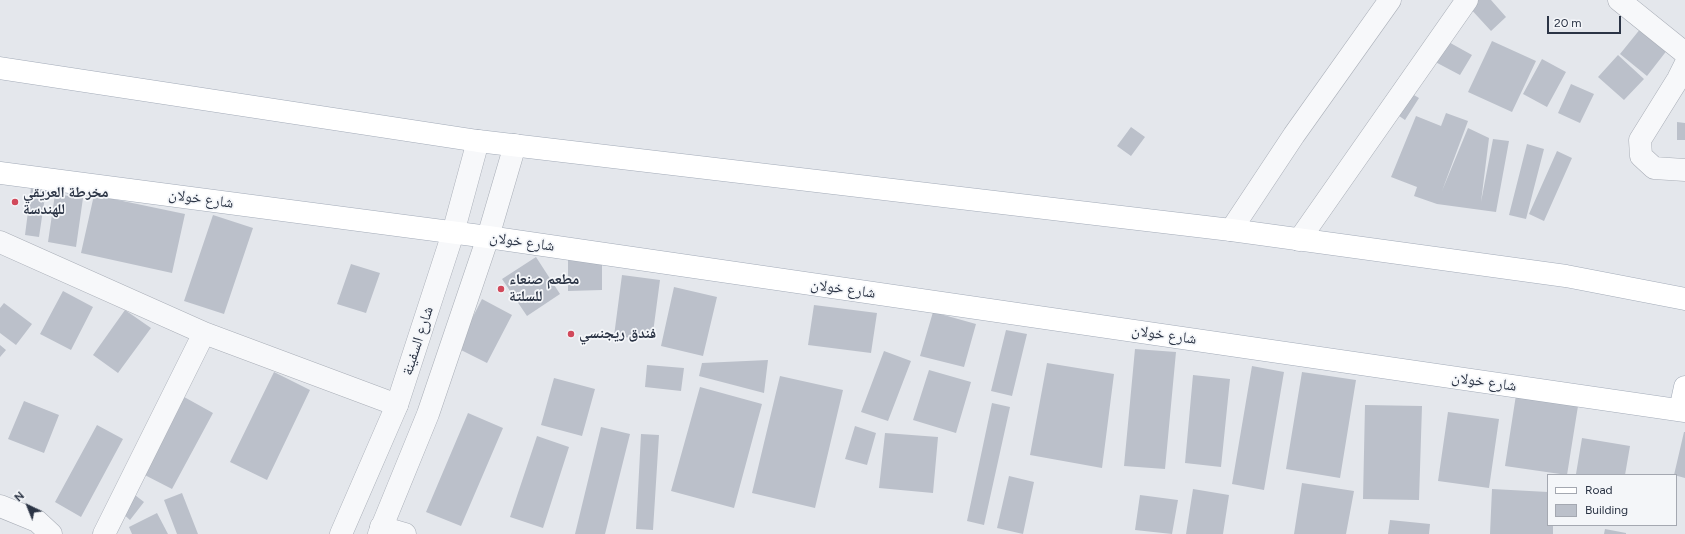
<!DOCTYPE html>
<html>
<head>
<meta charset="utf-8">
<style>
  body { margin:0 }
  #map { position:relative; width:1685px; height:534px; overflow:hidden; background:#e4e7ec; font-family:Figtree,sans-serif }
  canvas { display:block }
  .legend { position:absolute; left:1547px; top:474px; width:130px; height:52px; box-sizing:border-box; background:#f4f6f9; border:1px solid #a4a8b1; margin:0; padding:5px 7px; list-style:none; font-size:12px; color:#2b3445 }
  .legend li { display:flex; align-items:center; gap:8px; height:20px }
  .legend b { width:20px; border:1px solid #a4a8b1 }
  .north { position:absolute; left:8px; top:486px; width:40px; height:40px; -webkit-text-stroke:3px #f4f6f9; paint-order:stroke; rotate:317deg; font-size:11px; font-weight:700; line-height:16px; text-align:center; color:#2b3445 }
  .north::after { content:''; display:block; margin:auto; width:14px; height:18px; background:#2b3445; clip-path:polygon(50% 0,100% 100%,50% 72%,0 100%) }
  .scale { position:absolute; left:1547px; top:16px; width:74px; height:18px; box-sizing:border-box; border:2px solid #2b3445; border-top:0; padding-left:5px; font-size:12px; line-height:14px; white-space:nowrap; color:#2b3445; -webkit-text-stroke:3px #f4f6f9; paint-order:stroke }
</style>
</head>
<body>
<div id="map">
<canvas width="1685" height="534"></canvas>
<ul class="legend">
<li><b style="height:5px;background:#fff"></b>Road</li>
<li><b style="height:11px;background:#bbc0ca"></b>Building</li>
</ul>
<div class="north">N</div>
<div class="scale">20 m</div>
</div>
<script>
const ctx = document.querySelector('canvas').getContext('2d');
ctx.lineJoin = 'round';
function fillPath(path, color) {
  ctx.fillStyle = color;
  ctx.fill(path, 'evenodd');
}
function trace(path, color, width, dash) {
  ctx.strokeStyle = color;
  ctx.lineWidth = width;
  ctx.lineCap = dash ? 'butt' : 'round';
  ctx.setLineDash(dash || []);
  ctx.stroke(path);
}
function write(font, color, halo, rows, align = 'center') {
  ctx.font = font + ' Figtree,"Noto Naskh Arabic",sans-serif';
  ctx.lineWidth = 3.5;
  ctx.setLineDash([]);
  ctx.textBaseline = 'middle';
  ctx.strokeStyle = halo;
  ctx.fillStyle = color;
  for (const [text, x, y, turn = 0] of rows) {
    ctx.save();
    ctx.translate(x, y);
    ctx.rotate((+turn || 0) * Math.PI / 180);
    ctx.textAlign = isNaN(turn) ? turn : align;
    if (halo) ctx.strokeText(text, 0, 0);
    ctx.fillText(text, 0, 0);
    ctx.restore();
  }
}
fillPath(new Path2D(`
  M1474 0H1491L1506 17 1491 31 1468 6Z
  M1641 28 1668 49 1647 76 1620 54Z
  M1436 35 1472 55 1460 75 1424 56Z
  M1492 41 1536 61 1512 112 1468 92Z
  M1618 55 1644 79 1624 100 1598 77Z
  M1542 59 1566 72 1547 107 1523 94Z
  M1571 84 1594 94 1580 123 1558 113Z
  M1402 88 1419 98 1405 120 1389 109Z
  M1446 113 1468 121 1442 191 1468 128 1489 138 1481 202 1493 139 1509 141 1496 212 1437 204 1414 196 1417 187 1391 177 1416 116 1441 126Z
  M1677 122 1685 123V140H1677Z
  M1131 127 1145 137 1131 156 1117 146Z
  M1527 144 1544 149 1526 219 1509 215Z
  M1557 151 1572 158 1544 221 1529 214Z
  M31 188 46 190 39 237 25 235Z
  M55 194 83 198 76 247 48 242Z
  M94 195 185 214 172 273 81 253Z
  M213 215 253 228 224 314 184 301Z
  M568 256H602V290L568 291Z
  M536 257 560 294 527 316 502 279Z
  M351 264 380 273 366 313 337 304Z
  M622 275 660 280 652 340 614 336Z
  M674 287 717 297 703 356 661 346Z
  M63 291 93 307 71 350 40 334Z
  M482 299 512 315 487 363 457 348Z
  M4 303 32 324 16 345 0 333V308Z
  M814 305 877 313 871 353 808 345Z
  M125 310 151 328 118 373 93 355Z
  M933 312 976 324 964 367 920 356Z
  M1006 330 1027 334 1012 396 991 391Z
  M0 345 6 350 0 357Z
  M1135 349 1176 352 1165 469 1124 466Z
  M884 351 911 361 888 421 861 412Z
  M768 360 764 393 699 376 702 363Z
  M1047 363 1114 374 1102 468 1030 455Z
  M647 365 684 368 681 391 645 387Z
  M1252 366 1284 372 1264 490 1232 484Z
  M929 370 971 382 956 433 913 420Z
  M274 372 310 390 267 480 230 462Z
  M1302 372 1356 380 1340 478 1286 469Z
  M1193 375 1230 379 1221 467 1185 463Z
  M780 376 843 390 815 508 752 493Z
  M554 378 595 389 582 436 541 425Z
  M700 387 762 404 734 508 671 491Z
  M177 393 213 413 172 489 135 470Z
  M1516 395 1578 406 1567 475 1505 466Z
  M24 401 59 415 44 453 8 439Z
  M992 403 1010 407 984 525 967 521Z
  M1365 405 1422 406 1419 500 1363 499Z
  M1448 412 1499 419 1489 488 1438 481Z
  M468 413 503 428 461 526 426 512Z
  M97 425 123 439 81 517 55 502Z
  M855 426 876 433 867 465 845 459Z
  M601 427 630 434 605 534H575Z
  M1684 432H1685V478L1674 475Z
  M885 433 938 437 933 493 879 488Z
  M641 434 659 435 653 530 636 529Z
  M537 436 569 447 543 528 510 517Z
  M1582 438 1630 446 1625 475 1576 474Z
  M1009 476 1034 482 1023 534 997 528Z
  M1302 483 1354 491 1346 534H1294Z
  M1193 489 1229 495 1223 534H1186Z
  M1492 489 1548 492V525H1553V534H1490Z
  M182 493 198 534H177L164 500Z
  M135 495 144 502 130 520 121 512Z
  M1140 495 1178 500 1172 534 1135 530Z
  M157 513 168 534H132L129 527Z
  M1390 520 1430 524 1429 534H1388Z
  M1605 529 1626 533V534H1604Z`), '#bbc0ca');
const minor = new Path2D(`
  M1619 0 1685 53
  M1685 65 1678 79 1640 140 1641 156 1654 168 1685 170
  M1231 230 1294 135 1390 0
  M1299 240 1467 0
  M0 242 204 333 397 405
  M0 506 37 521 51 534
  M381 527 405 534
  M104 534 204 333`);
const tertiary = new Path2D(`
  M341 534 397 405 453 233 478 141
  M379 534 428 414 488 237 515 145`);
const primary = new Path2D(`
  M0 68 478 141 1231 230 1566 276 1685 299
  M0 173 488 237 1685 411
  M1680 410 1685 387`);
trace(minor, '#a9aeb7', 23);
trace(tertiary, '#a9aeb7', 23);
trace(primary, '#a3abb8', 23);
trace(minor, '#f7f8fa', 22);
trace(tertiary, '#f7f8fa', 22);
trace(primary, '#fff', 22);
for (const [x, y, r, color] of [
  [15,202,4,"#d1495b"],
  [501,289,4,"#d1495b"],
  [571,334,4,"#d1495b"]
]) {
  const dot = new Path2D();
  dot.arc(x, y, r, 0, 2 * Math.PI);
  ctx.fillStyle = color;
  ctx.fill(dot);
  trace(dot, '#f4f6f9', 1.5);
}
write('bold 15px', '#2b3445', '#f4f6f9', [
  ["مخرطة العريقي",23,193],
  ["للهندسة",23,210],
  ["مطعم صنعاء",509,280],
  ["للسلتة",509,297],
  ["فندق ريجنسي",579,334]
], 'left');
write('15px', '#2b3445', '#f4f6f9', [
  ["شارع خولان",201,199,8],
  ["شارع خولان",522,242,8],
  ["شارع خولان",843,289,8],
  ["شارع خولان",1164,335,8],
  ["شارع السفينة",418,341,-72],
  ["شارع خولان",1484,382,8]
]);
</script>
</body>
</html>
